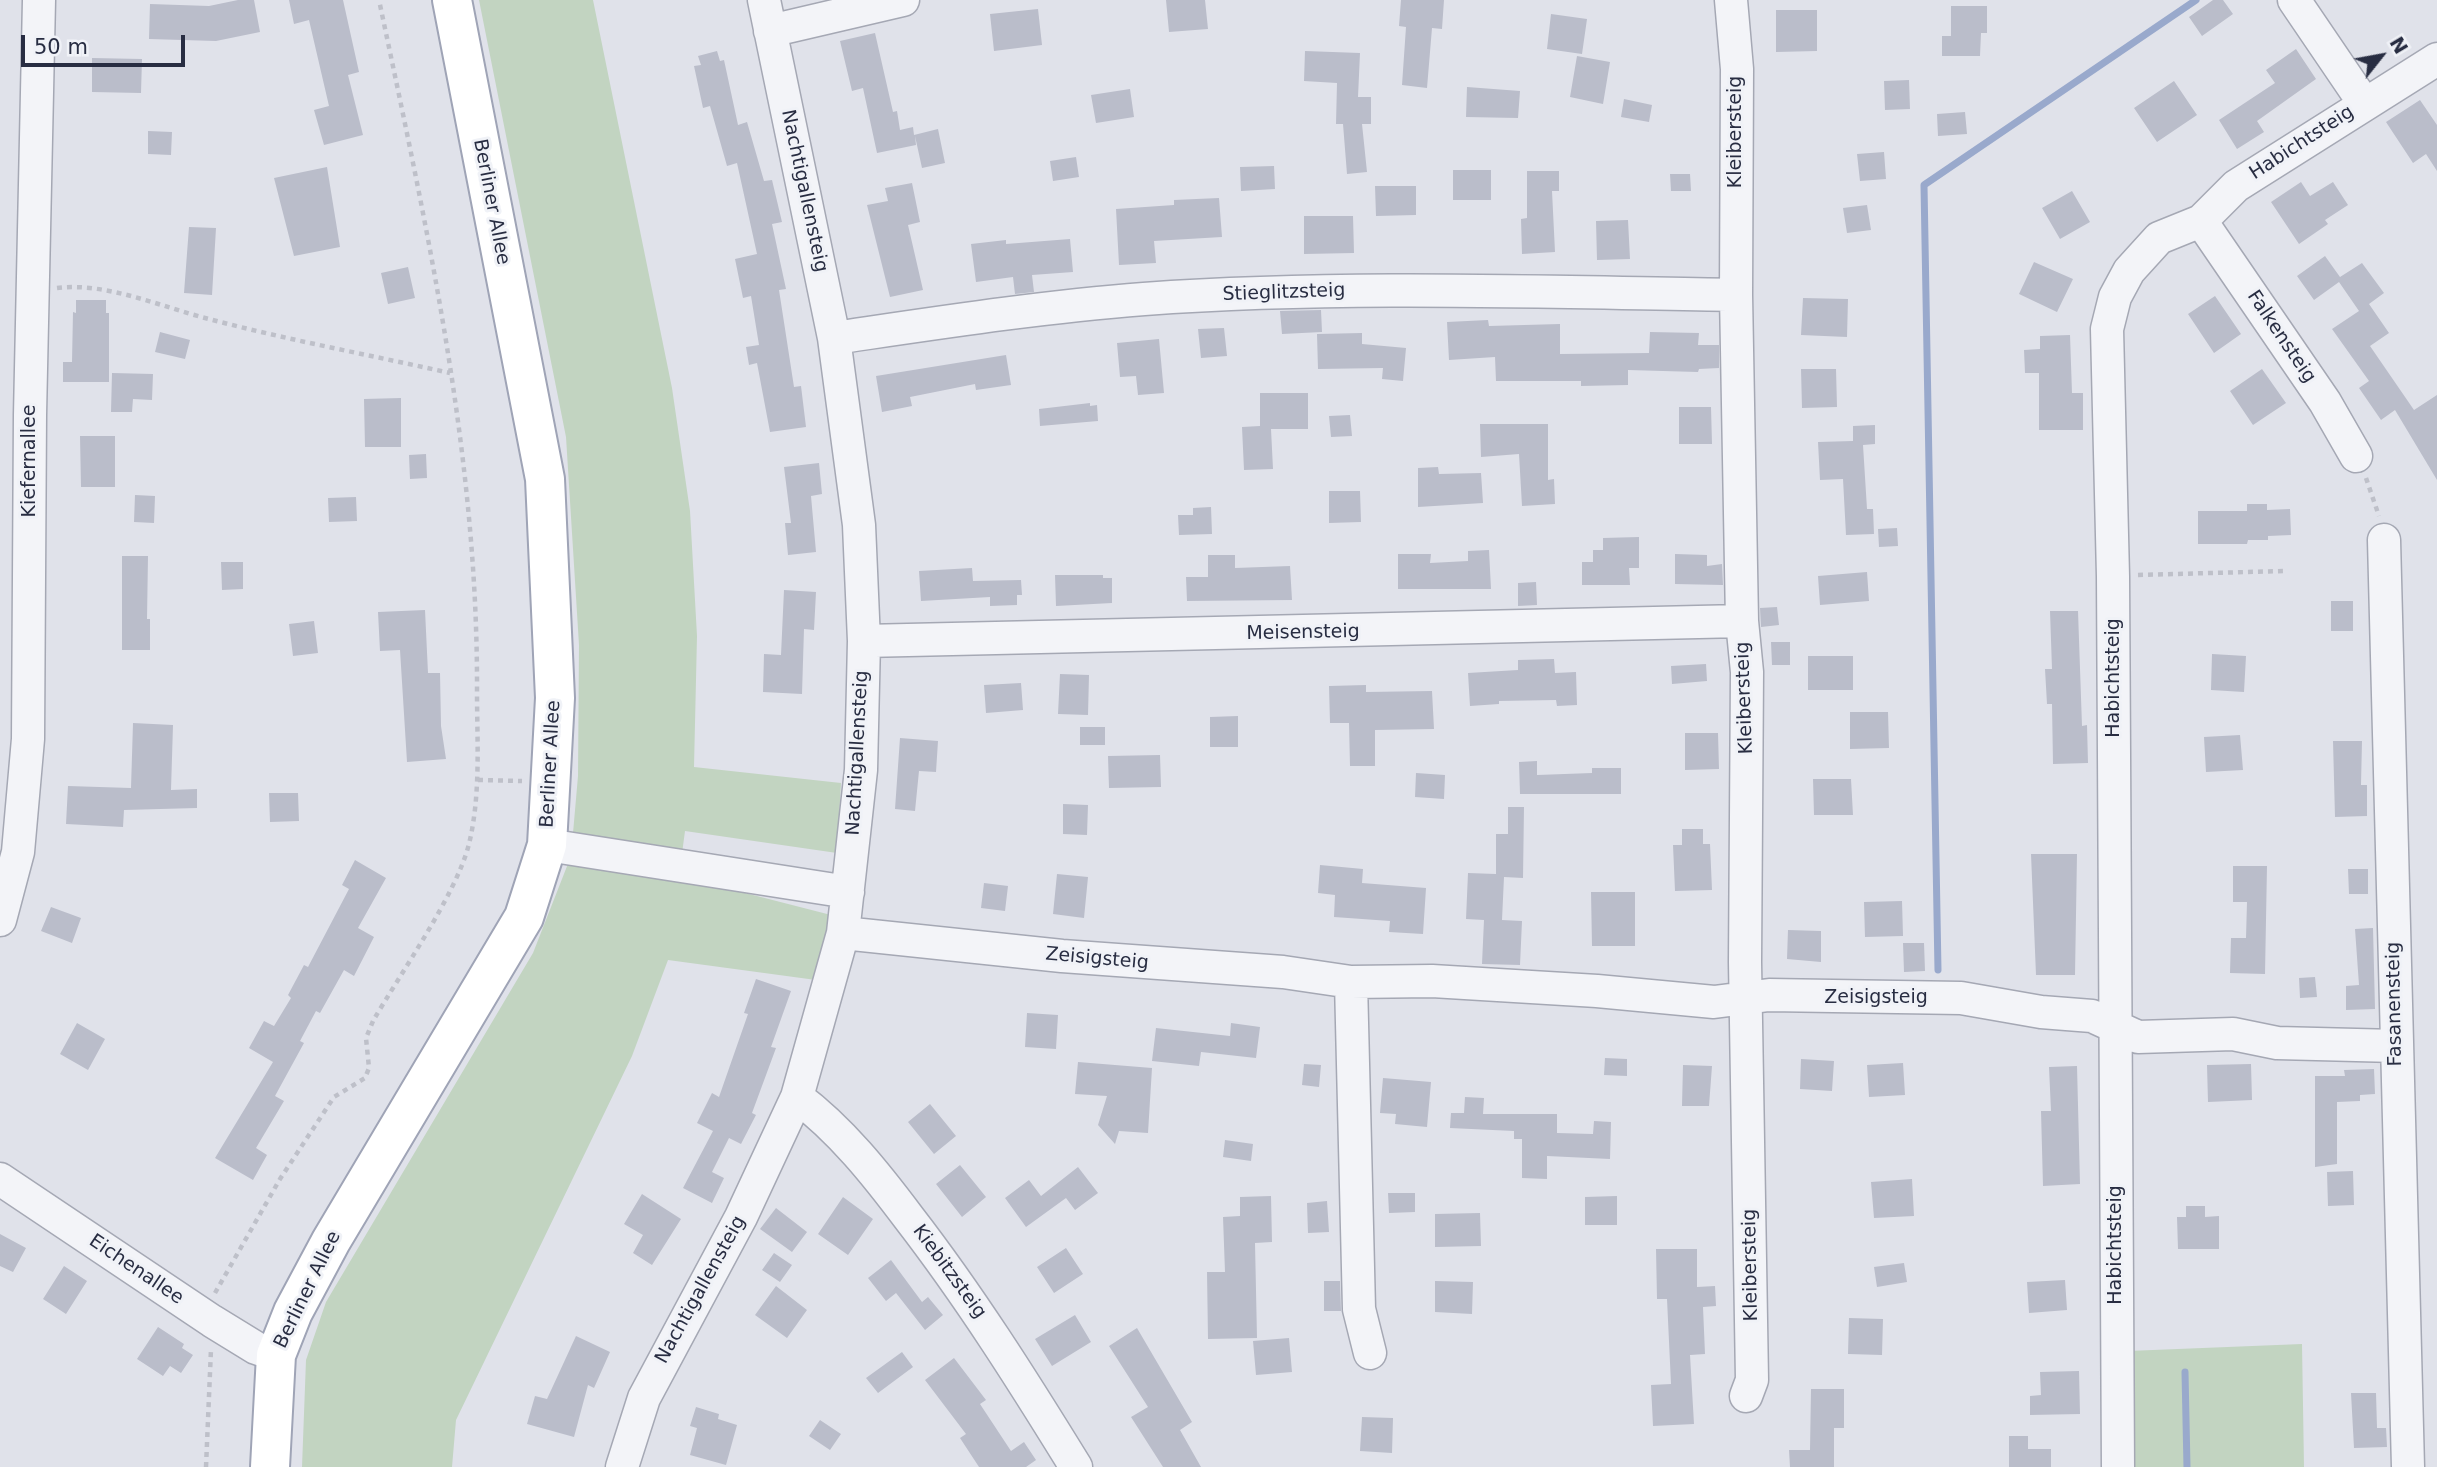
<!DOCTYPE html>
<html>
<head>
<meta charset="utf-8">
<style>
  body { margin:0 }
  #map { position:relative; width:2437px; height:1467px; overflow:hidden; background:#e0e2ea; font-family:"DejaVu Sans",sans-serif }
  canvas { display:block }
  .north { position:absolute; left:2346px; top:21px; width:70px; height:70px; -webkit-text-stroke:5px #f0f2f7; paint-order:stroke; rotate:59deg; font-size:19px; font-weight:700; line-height:28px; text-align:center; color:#282d42 }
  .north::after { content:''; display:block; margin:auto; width:24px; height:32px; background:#282d42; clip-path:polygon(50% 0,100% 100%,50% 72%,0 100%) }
  .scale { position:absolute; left:21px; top:35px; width:164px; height:32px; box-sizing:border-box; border:4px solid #282d42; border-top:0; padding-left:9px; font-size:21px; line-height:24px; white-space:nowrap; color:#282d42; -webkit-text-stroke:5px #f0f2f7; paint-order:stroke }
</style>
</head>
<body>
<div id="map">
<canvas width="2437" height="1467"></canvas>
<div class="north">N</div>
<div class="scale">50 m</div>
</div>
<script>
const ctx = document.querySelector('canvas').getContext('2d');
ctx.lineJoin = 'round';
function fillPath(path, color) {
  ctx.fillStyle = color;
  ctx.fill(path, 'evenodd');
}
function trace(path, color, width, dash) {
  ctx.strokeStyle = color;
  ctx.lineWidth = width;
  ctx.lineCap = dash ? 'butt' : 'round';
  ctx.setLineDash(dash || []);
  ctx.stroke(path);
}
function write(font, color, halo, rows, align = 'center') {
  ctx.font = font + ' "DejaVu Sans",sans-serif';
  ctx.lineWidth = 6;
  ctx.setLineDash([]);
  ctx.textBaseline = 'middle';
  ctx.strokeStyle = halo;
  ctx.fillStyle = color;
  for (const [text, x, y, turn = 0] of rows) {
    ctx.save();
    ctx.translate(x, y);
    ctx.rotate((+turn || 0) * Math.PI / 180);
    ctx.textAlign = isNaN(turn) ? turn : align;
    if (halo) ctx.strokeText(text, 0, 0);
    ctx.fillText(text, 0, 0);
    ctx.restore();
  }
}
fillPath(new Path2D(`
  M479 0H593L672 388 690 511 697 636 694 767 841 783 837 853 685 831 679 876 831 915 816 980 668 960 632 1056 456 1420 452 1467H302L306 1360 326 1302 533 953 571 856 578 776 579 645 566 437Z
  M2302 1344 2304 1467H2130L2128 1351Z`), '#c2d4c1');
trace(new Path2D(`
  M1938 970 1924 185 2196 0
  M2185 1372 2187 1467`), '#99a9cc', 7);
fillPath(new Path2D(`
  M238 0H254L260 32 216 41 149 39 150 4 209 6Z
  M289 0H343L359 72 348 75 363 135 324 145 314 110 329 106 309 20 294 24Z
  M1166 0H1205L1208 29 1169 32Z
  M1401 0H1444L1442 29 1432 28 1427 88 1402 85 1406 27 1399 26Z
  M2213 0H2223L2233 14 2202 36 2189 17Z
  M1951 6H1987V33H1981L1980 56H1942V36H1951Z
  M1038 9 1042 45 994 51 990 14Z
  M1776 10H1817V51L1776 52Z
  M1551 14 1587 19 1582 54 1547 49Z
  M875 33 893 112 897 111 900 130 913 127 914 135 938 129 945 163 922 168 915 136 916 145 877 153 863 88 852 91 840 41Z
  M2296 49 2316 79 2257 121 2264 132 2237 149 2219 120 2275 83 2266 70Z
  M717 51 720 61 724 60 738 125 747 122 764 181 772 180 782 222 772 224 786 289 779 290 794 387 801 386 806 427 770 432 757 363 749 365 746 347 759 345 751 296 743 298 735 259 757 254 737 163 727 166 710 106 703 108 694 66 701 65 698 56Z
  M1305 51 1360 53 1358 97H1371V124H1362L1367 172 1347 174 1343 124H1336L1337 83 1304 81Z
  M1577 56 1610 62 1603 104 1570 97Z
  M92 58 142 59 141 93 92 92Z
  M1909 80 1910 109 1885 110 1884 81Z
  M2174 81 2197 115 2157 142 2134 108Z
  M1467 87 1520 91 1518 118 1466 117Z
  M1130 89 1134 117 1096 123 1091 95Z
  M1624 99 1652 105 1649 122 1621 117Z
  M2420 100 2437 125V171L2426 154 2413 163 2386 122Z
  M1965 112 1967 134 1938 136 1937 114Z
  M148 131 172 132 171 155 148 154Z
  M1884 152 1886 179 1860 181 1857 154Z
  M1076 157 1079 177 1053 181 1050 161Z
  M1274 166 1275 189 1241 191 1240 167Z
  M327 167 340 247 294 256 274 178Z
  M1453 170H1491V200H1453Z
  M1527 171H1559V191H1552L1555 252 1522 254 1521 219 1527 218Z
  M1670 174H1690L1691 191H1671Z
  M2301 182 2310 196 2333 182 2348 205 2325 220 2328 224 2299 244 2271 202Z
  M912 183 920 222 908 225 923 290 890 297 867 205 888 201 885 188Z
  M1375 186H1416V215L1376 216Z
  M2072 191 2090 222 2060 239 2042 208Z
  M1219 198 1222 237 1154 241 1156 263 1119 265 1116 209 1174 205V200Z
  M1867 205 1871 230 1847 233 1843 208Z
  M1304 216H1353L1354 253 1304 254Z
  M1628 220 1630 259 1597 260 1596 221Z
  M189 227 216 228 212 295 184 293Z
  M1070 239 1073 272 1032 275 1034 292 1015 294 1013 277 976 282 971 244 1006 240V244Z
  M2325 256 2340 277 2362 263 2384 293 2369 304 2389 333 2370 346 2414 410 2437 395V480L2395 410 2381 420 2359 388 2369 381 2332 329 2359 311 2339 282 2314 300 2297 276Z
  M2034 262 2073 279 2057 312 2019 294Z
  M408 267 415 298 388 304 381 273Z
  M2215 296 2241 334 2214 353 2188 314Z
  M1803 298 1848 299 1847 337 1801 335Z
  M76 300H106V313H109V382H63V362H72L73 312 76 313Z
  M1321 310 1322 332 1282 334 1280 311Z
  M1488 320 1489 326 1560 324V354L1649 353 1650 332 1699 333 1698 345H1719V368L1699 369 1698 372 1628 370V385L1581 386V381H1496L1495 357 1449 360 1447 322Z
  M1224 328 1227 356 1201 358 1198 329Z
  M160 332 190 340 185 359 155 352Z
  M1362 333V344L1406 348 1403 381 1382 379 1383 368 1318 369 1317 334Z
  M2070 335 2072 393H2083V430H2039V373H2025L2024 350 2040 349V336Z
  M1159 339 1164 393 1138 395 1136 376 1120 377 1117 343Z
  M1006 355 1011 385 976 390 975 384 910 397 912 406 882 412 876 376Z
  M1801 369H1836L1837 407 1802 408Z
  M2262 369 2286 403 2253 425 2230 391Z
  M112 373 153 374 152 400 133 399 132 412H111Z
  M1260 393H1308V429H1271L1273 469 1244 470 1242 427 1260 426Z
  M401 398V447H365L364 399Z
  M1090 403V406L1097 405 1098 421 1040 426 1039 409Z
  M1679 407H1711L1712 444H1679Z
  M1350 415 1352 436 1331 437 1329 416Z
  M1480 424H1548V480L1554 479 1555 504 1522 506 1519 454 1481 457Z
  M1875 425V444L1863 445 1867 509H1873L1874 534 1846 535 1843 479 1820 480 1818 442 1853 441V426Z
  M80 436H115V487H81Z
  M426 454 427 478 410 479 409 455Z
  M819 463 822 494 811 496 816 552 788 555 785 523H791L784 467Z
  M1438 467 1439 474 1481 473 1483 503 1418 507V468Z
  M1329 491H1360L1361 522 1329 523Z
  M135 495 155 496 154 523 134 522Z
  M356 497 357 521 329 522 328 498Z
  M2247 504H2267V510L2290 509 2291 535 2268 536V540H2248L2247 544H2198V511H2247Z
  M1211 507 1212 534 1179 535 1178 515H1193V508Z
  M1897 528 1898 546 1879 547 1878 529Z
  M1639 537V568H1629L1630 585H1582V562H1593V550H1603V538Z
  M1489 550 1491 589H1398V554H1431L1430 563 1468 561V551Z
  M1675 554 1707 555V566L1722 564 1723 585 1675 584Z
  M1208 555H1235V568L1290 566 1292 600 1187 601 1186 577H1208Z
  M122 556H148L147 619H150V650H122Z
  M221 562H243V589L222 590Z
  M972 568 973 581 1021 580 1022 595H1017V605L990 606V597L921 601 919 571Z
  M1867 572 1869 601 1820 605 1818 576Z
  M1055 575H1103V578H1112V603L1056 606Z
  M1536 582 1537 605 1518 606V583Z
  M784 590 816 592 814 630 804 629 802 694 763 692 764 654 781 655Z
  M2331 601H2353V631H2331Z
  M1777 607 1779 625 1761 627 1760 608Z
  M425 610 428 673H440L441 726 446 759 407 762 400 650 380 651 378 612Z
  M2050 611H2078L2082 726 2087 725 2088 763 2053 764 2052 704H2047L2045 669H2052Z
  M314 621 318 653 293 656 289 624Z
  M1771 642H1790V665H1772Z
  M2212 654 2246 656 2244 692 2211 690Z
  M1808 656H1853V690H1808Z
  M1554 659 1555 673 1576 672 1577 705 1557 706 1556 700 1499 701V704L1470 706 1468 673 1518 670V660Z
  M1706 664 1707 681 1672 684 1671 666Z
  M1060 674 1089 675 1088 715 1058 714Z
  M1021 683 1023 710 986 713 984 685Z
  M1366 685V692L1432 691 1434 729 1375 730V766H1350L1349 723H1330L1329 686Z
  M1850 712H1888L1889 748 1850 749Z
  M1238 716V747H1210V717Z
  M133 723 173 725 171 790 197 789V808L124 810 123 827 66 824 68 786 131 788Z
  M1080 727H1105V745H1080Z
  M1685 733H1718L1719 769 1685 770Z
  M2240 735 2243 770 2206 772 2204 737Z
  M900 738 938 741 936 772 919 771 915 811 895 809Z
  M2333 741H2362L2361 785H2367V816L2335 817Z
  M1160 755 1161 787 1109 788 1108 756Z
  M1537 761V775L1592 773V768H1621V794H1520L1519 762Z
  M1416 773 1445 775 1444 799 1415 797Z
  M1813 779H1851L1853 815H1814Z
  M269 793H298L299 821 270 822Z
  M1063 804 1088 805 1087 835 1063 834Z
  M1508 807H1524L1523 878 1504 877 1502 920 1522 921 1520 965 1482 964 1484 920 1466 919 1468 873 1496 874V834H1508Z
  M1682 829H1703V844H1710L1712 890 1675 891 1673 845H1682Z
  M2031 854H2077L2075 975H2036Z
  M355 860 386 878 358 928 374 937 354 976 344 970 320 1013 316 1011 300 1041 304 1043 275 1096 284 1101 256 1148 267 1155 253 1180 215 1158 273 1062 249 1048 264 1021 274 1026 291 998 288 995 304 965 308 967 349 889 342 885Z
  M1320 865 1363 869 1362 883 1426 888 1423 934 1389 932 1390 921 1334 917 1335 895 1318 893Z
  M2233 866H2267L2265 974 2230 973 2231 938H2246L2247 902H2233Z
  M2348 869H2368V894H2349Z
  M1057 874 1088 877 1084 918 1053 914Z
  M984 883 1008 886 1005 911 981 908Z
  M1591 892H1635V946H1592Z
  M1902 901 1903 936 1865 937 1864 902Z
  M51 907 81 918 72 943 41 931Z
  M2373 928 2375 1009 2346 1010V986L2359 985 2355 929Z
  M1788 930 1821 931V962L1787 959Z
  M1903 943H1924L1925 971 1904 972Z
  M2315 977 2317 997 2300 998 2299 978Z
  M756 979 791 991 771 1047 776 1048 752 1113 756 1115 741 1144 729 1138 712 1172 724 1178 712 1203 683 1188 713 1131 697 1123 712 1093 719 1097 748 1014 744 1013Z
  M1027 1013 1058 1015 1056 1049 1025 1047Z
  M77 1023 105 1039 88 1070 60 1054Z
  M1231 1023 1260 1027 1256 1058 1201 1052 1199 1066 1152 1061 1156 1028 1230 1036Z
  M1605 1058 1627 1059V1076L1604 1075Z
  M1801 1059 1834 1061 1832 1091 1800 1089Z
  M1078 1062 1152 1068 1148 1133 1119 1131 1115 1144 1098 1125 1107 1096 1075 1094Z
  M1903 1063 1905 1095 1869 1097 1867 1065Z
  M1304 1064 1321 1065 1319 1087 1302 1085Z
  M2251 1064 2252 1100 2208 1102 2207 1065Z
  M1683 1065 1712 1066 1709 1106H1682Z
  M2077 1066 2080 1184 2043 1186 2041 1111H2051L2049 1067Z
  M2374 1069 2375 1094 2360 1095V1101L2337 1102V1164L2315 1167V1076H2345L2344 1070Z
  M1383 1078 1431 1082 1427 1127 1395 1124 1396 1114 1380 1113Z
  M1465 1097 1484 1098 1483 1114H1557V1133L1593 1134 1594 1121 1611 1122 1610 1159 1547 1156V1179L1522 1178V1139H1514V1131L1450 1128 1451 1113H1464Z
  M930 1104 956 1136 934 1154 908 1122Z
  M1225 1140 1253 1144 1251 1161 1223 1157Z
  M960 1165 986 1197 962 1217 936 1184Z
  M1078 1167 1098 1193 1075 1210 1066 1198 1026 1227 1005 1198 1029 1180 1041 1196Z
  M2353 1171 2354 1205 2328 1206 2327 1172Z
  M1912 1179 1914 1216 1874 1218 1871 1182Z
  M1388 1193H1415V1212L1389 1213Z
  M642 1194 681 1219 652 1265 633 1253 643 1235 624 1224Z
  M1271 1196 1272 1242 1255 1243 1257 1338 1208 1339 1207 1272H1225L1223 1217 1240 1216V1197Z
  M1617 1196V1225H1585V1197Z
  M843 1197 873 1219 848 1255 818 1234Z
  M1327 1201 1329 1232 1308 1233 1307 1203Z
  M2186 1206H2205V1217L2219 1216V1249H2178L2177 1217H2186Z
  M776 1208 807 1232 792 1252 760 1229Z
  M1480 1213 1481 1246 1435 1247V1214Z
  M0 1234 26 1248 13 1272 0 1266Z
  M1066 1248 1083 1274 1054 1293 1037 1267Z
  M1656 1249H1697V1287L1715 1286 1716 1306 1703 1307 1705 1354 1690 1355 1694 1424 1653 1426 1651 1385 1671 1384 1667 1299H1657Z
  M774 1253 792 1265 780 1282 762 1270Z
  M891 1260 922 1302 928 1297 943 1315 925 1330 896 1293 886 1301 868 1278Z
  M1904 1263 1907 1282 1877 1287 1874 1267Z
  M64 1266 87 1281 66 1314 43 1299Z
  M2065 1280 2067 1310 2029 1313 2027 1282Z
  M1324 1281H1340L1341 1311H1324Z
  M1435 1281 1473 1282 1472 1314 1435 1312Z
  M776 1286 807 1310 787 1338 755 1315Z
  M1075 1315 1091 1342 1052 1366 1035 1339Z
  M1849 1318 1883 1319 1882 1355 1848 1354Z
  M158 1327 184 1344 182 1348 193 1355 181 1373 170 1366 163 1376 137 1359Z
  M1137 1328 1192 1422 1180 1430 1201 1467H1163L1131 1417 1148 1407 1109 1346Z
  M576 1336 610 1352 594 1388 588 1385 574 1437 527 1424 535 1396 547 1399Z
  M1289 1338 1292 1372 1256 1375 1253 1341Z
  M902 1352 913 1367 878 1393 866 1378Z
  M954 1358 986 1400 980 1404 1011 1451 1024 1442 1036 1460 1026 1467H979L960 1438 966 1434 925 1380Z
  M2079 1371 2080 1414 2030 1415V1396L2041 1395 2040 1372Z
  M1811 1389H1844V1428H1834V1467H1790L1789 1450H1810Z
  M2351 1393H2376L2377 1428H2386L2387 1447 2354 1448Z
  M696 1407 719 1414 718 1419 737 1425 726 1465 690 1455 697 1428 690 1426Z
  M1362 1417 1393 1418 1392 1453 1360 1451Z
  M820 1420 841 1434 830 1450 809 1436Z
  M2009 1436H2028V1449H2051V1467H2009Z`), '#babdca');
const minor = new Path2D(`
  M1731 0 1737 69 1736 295 1742 621 1747 672 1745 962 1752 1380 1746 1396
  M2294 0 2364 103
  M770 31 903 0
  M2201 221 2325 402 2356 456
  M834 338C937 323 1040 307 1144 299 1340 285 1538 292 1736 295
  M2384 540 2408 1467
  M864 641 1742 621
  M547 845 848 892
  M0 920 18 852 28 739 30 415 39 0
  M843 933 1062 956 1283 972 1351 982 1432 981 1597 991 1714 1002 1769 995 1961 998 2041 1012 2092 1016 2138 1037 2233 1034 2277 1043 2396 1046
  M1351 982 1359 1309 1370 1353
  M797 1097C841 1130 876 1174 909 1218 970 1297 1023 1381 1076 1467
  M0 1179 212 1321 256 1348 276 1355
  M622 1467 644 1398 741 1217 797 1097 843 933 861 770 864 641 859 525 834 338 764 0
  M2118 1467 2113 576 2107 329 2115 297 2129 271 2159 238 2201 221 2236 186 2437 59`);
const major = new Path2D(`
  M270 1467 276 1355 293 1312 331 1241 524 917 547 845 555 698 545 479 452 0`);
trace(minor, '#a5a8b4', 35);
trace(major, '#9fa4b6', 42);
trace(new Path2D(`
  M57 288C107 282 161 307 209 319 288 340 370 355 450 373
  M2366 478 2379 516
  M2138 575 2284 571
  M478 780 522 781
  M215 1293 280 1179 334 1097 365 1078 369 1068 366 1038 373 1021C400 974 456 895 469 844 481 794 477 742 477 691 478 457 427 228 379 0
  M206 1467 211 1349`), '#bec0c9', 4.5, [5, 5]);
trace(minor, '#f3f4f8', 32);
trace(major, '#fff', 38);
write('19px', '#282d42', '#f0f2f7', [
  ["Kleibersteig",1736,132,-90],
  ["Habichtsteig",2302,143,-33],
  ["Nachtigallensteig",804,191,78],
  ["Berliner Allee",491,202,79],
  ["Stieglitzsteig",1284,293,-2],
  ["Falkensteig",2281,337,56],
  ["Kiefernallee",30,461,-90],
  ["Meisensteig",1303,633,-1],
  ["Habichtsteig",2114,678,-90],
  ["Kleibersteig",1745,698,-92],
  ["Nachtigallensteig",858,753,-87],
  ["Berliner Allee",551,764,-87],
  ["Zeisigsteig",1097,959,5],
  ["Zeisigsteig",1876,998],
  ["Fasanensteig",2395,1004,-91],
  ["Habichtsteig",2116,1245,-90],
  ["Kleibersteig",1751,1265,-91],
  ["Eichenallee",136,1270,34],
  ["Kiebitzsteig",949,1272,54],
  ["Berliner Allee",308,1290,-64],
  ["Nachtigallensteig",701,1290,-61]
]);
</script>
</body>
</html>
